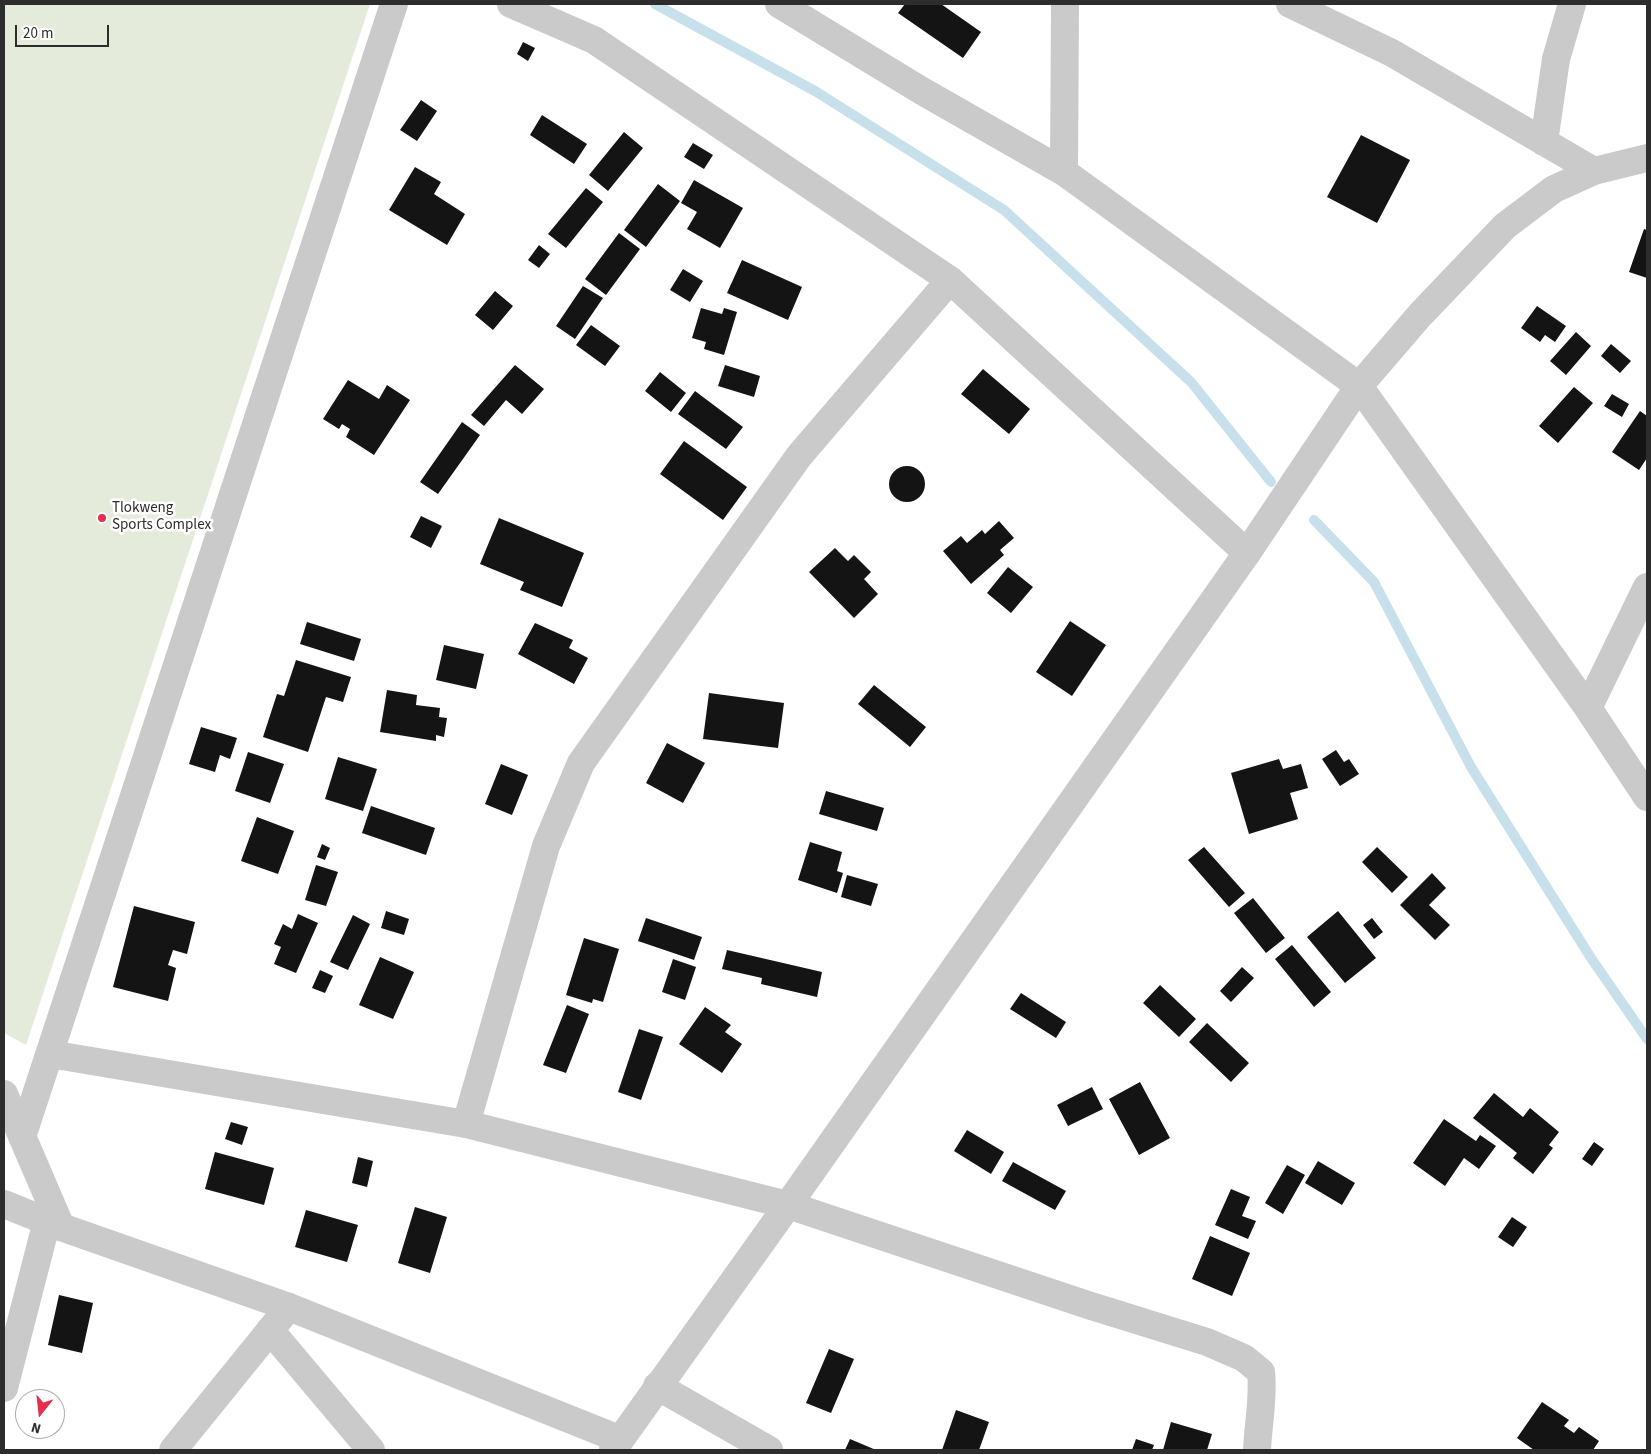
<!DOCTYPE html>
<html>
<head>
<meta charset="utf-8">
<style>
  body { margin:0 }
  #map { position:relative; width:1651px; height:1454px; overflow:hidden; background:#fff; font-family:"Source Sans 3",sans-serif }
  canvas { display:block }
  .frame { position:absolute; inset:0; border:5px solid #2d2d2d; pointer-events:none }
  .north { position:absolute; left:15px; top:1389px; width:50px; height:50px; box-sizing:border-box; background:#fff; border:1px solid #ababab; border-radius:50%; rotate:196deg; font-size:14px; font-weight:700; line-height:20px; text-align:center; color:#2d2d2d }
  .north::after { content:''; display:block; margin:auto; width:18px; height:22px; background:#e42f4e; clip-path:polygon(50% 0,100% 100%,50% 72%,0 100%) }
  .scale { position:absolute; left:15px; top:25px; width:94px; height:22px; box-sizing:border-box; border:2px solid #2d2d2d; border-top:0; padding-left:6px; font-size:15px; line-height:18px; white-space:nowrap; color:#2d2d2d; -webkit-text-stroke:4px #fff; paint-order:stroke }
</style>
</head>
<body>
<div id="map">
<canvas width="1651" height="1454"></canvas>
<div class="frame"></div>
<div class="north">N</div>
<div class="scale">20 m</div>
</div>
<script>
const ctx = document.querySelector('canvas').getContext('2d');
ctx.lineJoin = 'round';
function fillPath(path, color) {
  ctx.fillStyle = color;
  ctx.fill(path, 'evenodd');
}
function trace(path, color, width, dash) {
  ctx.strokeStyle = color;
  ctx.lineWidth = width;
  ctx.lineCap = dash ? 'butt' : 'round';
  ctx.setLineDash(dash || []);
  ctx.stroke(path);
}
function write(font, color, halo, rows, align = 'center') {
  ctx.font = font + ' "Source Sans 3",sans-serif';
  ctx.lineWidth = 5;
  ctx.setLineDash([]);
  ctx.textBaseline = 'middle';
  ctx.strokeStyle = halo;
  ctx.fillStyle = color;
  for (const [text, x, y, turn = 0] of rows) {
    ctx.save();
    ctx.translate(x, y);
    ctx.rotate((+turn || 0) * Math.PI / 180);
    ctx.textAlign = isNaN(turn) ? turn : align;
    if (halo) ctx.strokeText(text, 0, 0);
    ctx.fillText(text, 0, 0);
    ctx.restore();
  }
}
fillPath(new Path2D(`
  M4 4H370L26 1045 4 1033Z`), '#e5ebdb');
trace(new Path2D(`
  M655 4 815 91 1004 210 1191 382 1271 482
  M1314 520 1374 582 1471 767 1591 958 1647 1039`), '#c7e0eb', 10);
fillPath(new Path2D(`
  M905 4H941L981 32 963 58 898 13Z
  M523 42 535 48 528 61 517 54Z
  M421 100 437 111 417 141 400 130Z
  M542 115 587 144 574 164 530 135Z
  M624 132 643 148 608 191 589 175Z
  M1361 135 1410 160 1377 223 1327 197Z
  M693 143 713 155 704 169 684 157Z
  M415 167 441 182 434 194 465 214 447 245 389 210Z
  M694 180 743 208 720 248 687 229 697 212 681 203Z
  M658 184 680 201 646 247 624 230Z
  M586 188 603 202 566 248 548 234Z
  M1644 229 1647 230V278L1629 272Z
  M619 233 640 249 606 295 585 279Z
  M539 245 550 254 539 268 528 260Z
  M742 260 802 287 788 320 727 293Z
  M683 269 703 281 690 302 670 290Z
  M583 286 603 298 575 339 556 326Z
  M495 291 513 306 493 330 475 315Z
  M1537 306 1566 326 1555 342 1545 335 1540 342 1521 328Z
  M701 308 722 314 724 308 737 312 724 355 704 349 706 342 692 338Z
  M591 325 620 346 605 366 576 345Z
  M1576 332 1591 346 1566 375 1550 361Z
  M1611 344 1631 361 1620 373 1601 356Z
  M515 365 544 389 522 414 506 400 484 426 471 415Z
  M725 365 760 376 754 397 718 386Z
  M983 369 1030 409 1009 434 961 394Z
  M660 372 686 393 671 412 645 391Z
  M348 380 379 399 387 385 410 400 374 455 346 437 350 429 342 424 339 429 323 419Z
  M1574 387 1593 403 1558 443 1539 426Z
  M695 391 743 427 726 449 678 414Z
  M1612 394 1629 404 1622 417 1604 406Z
  M1640 411 1647 416V458L1639 470 1612 452Z
  M462 422 480 435 438 494 420 482Z
  M684 441 747 487 723 520 660 474Z
  M889 484a18 18 0 1 1 36 0a18 18 0 1 1-36 0Z
  M421 516 442 526 431 548 410 537Z
  M499 518 584 553 562 607 520 590 524 582 480 564Z
  M999 521 1014 538 1000 550 1004 555 971 584 943 551 961 536 967 543 982 530 985 534Z
  M835 548 848 561 854 555 871 572 864 579 878 594 854 618 809 572Z
  M1008 567 1033 587 1011 613 987 593Z
  M1070 621 1106 645 1072 696 1036 672Z
  M307 622 361 639 354 661 300 644Z
  M535 623 573 640 569 648 588 658 574 684 518 654Z
  M444 645 484 654 476 689 436 680Z
  M296 660 351 677 343 702 326 697 308 752 263 737 277 694 284 696Z
  M874 685 926 727 910 747 858 704Z
  M387 690 417 695 416 705 440 708 439 717 447 718 444 737 436 735V741L380 732Z
  M709 693 784 703 778 748 703 739Z
  M201 727 237 738 230 759 220 755 215 772 189 764Z
  M667 743 705 763 683 803 646 783Z
  M1336 750 1344 762 1349 759 1359 774 1340 786 1322 759Z
  M248 752 284 764 270 803 235 791Z
  M338 757 377 769 363 811 325 799Z
  M1279 759 1283 769 1301 764 1308 788 1290 793 1298 819 1249 834 1231 773Z
  M501 764 528 775 512 815 485 804Z
  M826 791 884 808 877 831 819 814Z
  M371 806 435 828 426 855 362 833Z
  M257 817 294 831 278 874 241 861Z
  M810 842 842 852 837 871 843 873 837 893 798 880Z
  M322 844 330 848 325 860 317 857Z
  M1204 847 1245 893 1229 907 1188 860Z
  M1377 847 1408 877 1392 893 1362 862Z
  M316 865 338 872 326 906 305 900Z
  M1432 873 1446 888 1429 905 1450 925 1435 940 1400 905Z
  M847 875 878 884 871 906 841 897Z
  M1253 898 1285 938 1266 953 1234 913Z
  M134 906 195 922 187 954 173 950 168 965 176 968 168 1001 113 987Z
  M386 911 409 919 404 935 381 928Z
  M1338 911 1376 958 1345 983 1307 937Z
  M298 914 318 923 296 973 274 964 281 947 274 944 283 924 292 929Z
  M353 915 370 924 348 970 330 962Z
  M646 918 702 937 694 960 638 941Z
  M1372 918 1383 932 1374 939 1363 925Z
  M584 938 619 949 603 1002 593 999 592 1003 566 995Z
  M1292 945 1331 992 1314 1007 1275 959Z
  M727 950 822 972 817 997 761 984 762 978 722 969Z
  M380 957 414 972 393 1019 359 1005Z
  M673 959 696 967 685 1000 662 992Z
  M1242 967 1254 978 1231 1002 1220 991Z
  M320 970 333 976 325 993 312 988Z
  M1160 985 1196 1019 1179 1037 1143 1003Z
  M1021 993 1066 1022 1056 1038 1010 1009Z
  M567 1005 589 1014 566 1073 543 1065Z
  M705 1007 731 1025 725 1032 742 1044 722 1073 679 1044Z
  M1207 1023 1249 1063 1231 1082 1189 1042Z
  M639 1029 663 1037 641 1100 618 1092Z
  M1140 1082 1170 1138 1139 1155 1109 1099Z
  M1092 1087 1103 1109 1068 1126 1057 1105Z
  M1494 1093 1523 1117 1530 1108 1559 1132 1549 1145 1553 1148 1533 1174 1513 1158 1517 1153 1473 1118Z
  M1444 1119 1476 1141 1480 1135 1496 1146 1479 1169 1464 1158 1445 1186 1413 1163Z
  M231 1122 248 1127 242 1145 225 1139Z
  M967 1130 1004 1152 991 1174 954 1151Z
  M1594 1142 1604 1149 1592 1166 1582 1159Z
  M215 1152 274 1168 264 1205 205 1189Z
  M358 1157 373 1161 367 1187 352 1183Z
  M1318 1161 1355 1183 1342 1205 1305 1183Z
  M1013 1162 1066 1191 1055 1210 1002 1181Z
  M1287 1165 1305 1175 1283 1214 1265 1203Z
  M1231 1189 1250 1197 1242 1216 1256 1221 1248 1239 1215 1225Z
  M415 1207 447 1217 430 1273 398 1263Z
  M306 1210 358 1225 347 1262 295 1247Z
  M1512 1217 1527 1227 1513 1247 1498 1237Z
  M1210 1236 1250 1253 1232 1296 1192 1279Z
  M59 1295 93 1303 82 1353 48 1345Z
  M829 1349 854 1359 831 1413 806 1403Z
  M1542 1402 1569 1420 1564 1426 1574 1433 1579 1427 1599 1441 1593 1450H1534L1517 1438Z
  M956 1410 989 1422 979 1450H942Z
  M1171 1422 1212 1434 1207 1450H1163Z
  M850 1439 876 1450H845Z
  M1136 1439 1154 1445 1152 1450H1132Z`), '#141414');
trace(new Path2D(`
  M511 4 594 40 950 280 1247 553
  M1290 4 1392 53 1594 171
  M1544 142 1556 59 1572 4
  M1064 172 1065 4
  M1359 386 1588 708 1647 797
  M1588 708 1647 587
  M50 1054 466 1124 788 1205 1088 1305 1207 1342 1244 1358 1261 1372C1264 1398 1258 1424 1257 1450
  M4 1094 61 1227
  M466 1124 546 846 581 763 799 456 950 280
  M22 1137 394 4
  M270 1330 371 1450
  M657 1386 769 1450
  M4 1388 47 1221
  M173 1450 289 1307`), '#cacaca', 28);
trace(new Path2D(`
  M779 4 922 91 1064 172 1359 386
  M4 1204 61 1227 289 1307 619 1439
  M613 1450 788 1205 1247 553 1359 386 1420 315 1505 226 1554 189 1594 171 1647 158`), '#cacaca', 28);
for (const [x, y, r, color] of [
  [102,518,5,"#e42f4e"]
]) {
  const dot = new Path2D();
  dot.arc(x, y, r, 0, 2 * Math.PI);
  ctx.fillStyle = color;
  ctx.fill(dot);
  trace(dot, '#fff', 2);
}
write('15px', '#2d2d2d', '#fff', [
  ["Tlokweng",112,509],
  ["Sports Complex",112,526]
], 'left');
</script>
</body>
</html>
